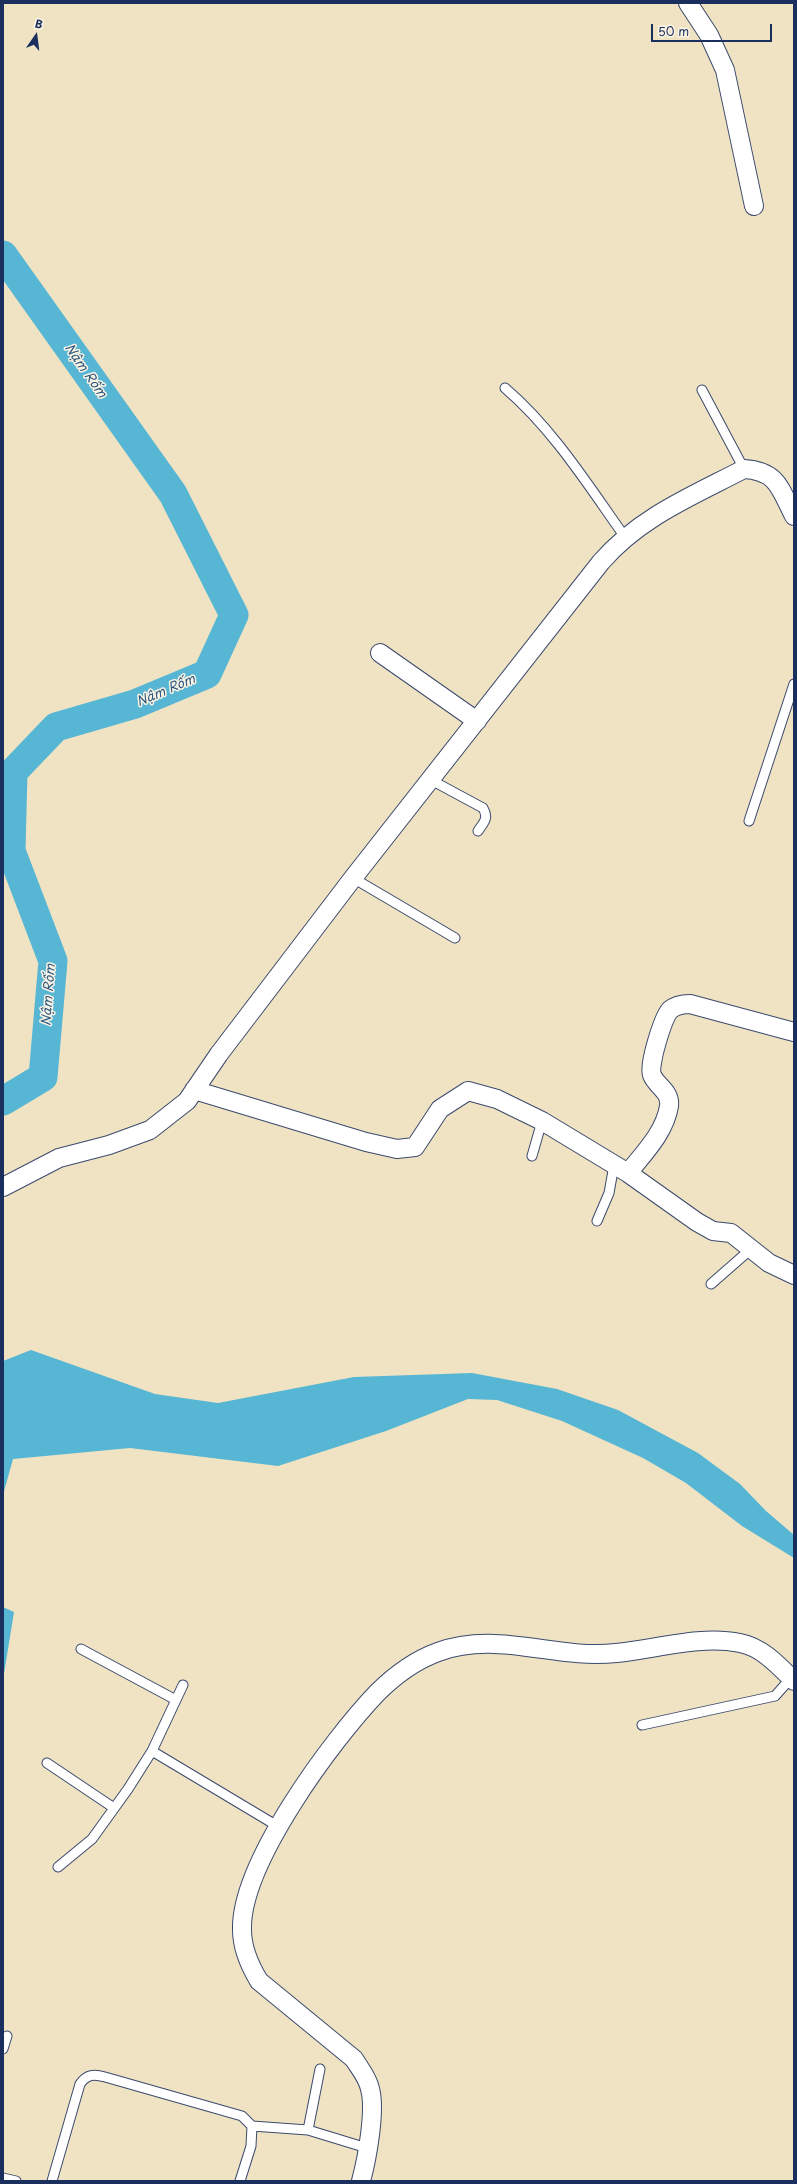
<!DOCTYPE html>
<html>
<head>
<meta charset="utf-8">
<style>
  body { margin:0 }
  #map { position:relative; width:797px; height:2184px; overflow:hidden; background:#efe3c3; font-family:"Playpen Sans",sans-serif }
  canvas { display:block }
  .frame { position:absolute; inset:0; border:4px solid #1b2f5e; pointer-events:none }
  .north { position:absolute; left:16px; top:16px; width:40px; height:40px; -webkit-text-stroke:3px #fcf5e5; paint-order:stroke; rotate:14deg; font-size:11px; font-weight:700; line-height:16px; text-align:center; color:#1b2f5e }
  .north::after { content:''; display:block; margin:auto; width:14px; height:18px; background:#1b2f5e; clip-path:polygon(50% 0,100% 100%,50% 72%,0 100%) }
  .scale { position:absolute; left:651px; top:24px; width:121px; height:18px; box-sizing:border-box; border:2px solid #1b2f5e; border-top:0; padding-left:5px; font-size:12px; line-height:14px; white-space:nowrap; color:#1b2f5e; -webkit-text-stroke:3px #fcf5e5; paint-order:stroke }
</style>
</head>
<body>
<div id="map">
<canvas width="797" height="2184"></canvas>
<div class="frame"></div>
<div class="north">B</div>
<div class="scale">50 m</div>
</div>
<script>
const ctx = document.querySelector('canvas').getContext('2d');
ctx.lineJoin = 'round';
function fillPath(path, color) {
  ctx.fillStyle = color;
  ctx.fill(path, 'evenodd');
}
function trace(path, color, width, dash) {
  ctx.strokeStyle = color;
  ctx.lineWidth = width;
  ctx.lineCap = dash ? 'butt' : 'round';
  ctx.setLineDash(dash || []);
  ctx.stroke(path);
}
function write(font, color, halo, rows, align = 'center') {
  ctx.font = font + ' "Playpen Sans",sans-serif';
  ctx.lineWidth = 3;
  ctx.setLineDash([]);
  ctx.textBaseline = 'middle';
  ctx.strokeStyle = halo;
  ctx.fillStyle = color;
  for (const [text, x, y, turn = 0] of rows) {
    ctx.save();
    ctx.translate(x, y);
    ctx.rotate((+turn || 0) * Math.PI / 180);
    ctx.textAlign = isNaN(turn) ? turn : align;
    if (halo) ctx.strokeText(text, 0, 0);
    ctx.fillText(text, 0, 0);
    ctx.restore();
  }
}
fillPath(new Path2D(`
  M31 1350 155 1394 218 1403 354 1377 472 1373 557 1389 618 1410 698 1453 740 1484 766 1511 794 1535V1558L742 1526 686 1483 643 1458 562 1421 497 1400 468 1399 386 1431 278 1466 130 1448 13 1459 3 1495V1361Z
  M3 1607 14 1612 3 1680Z`), '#56b6d4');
trace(new Path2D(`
  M3 255 173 494 234 615 207 674 135 704 56 727 13 772 11 851 53 961 43 1077 3 1101`), '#56b6d4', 29);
const service = new Path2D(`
  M505 388C553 429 588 485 625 537
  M702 390 744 469
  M431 780 483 808C489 818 484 822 478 831
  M749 821 794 684
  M353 878 455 938
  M532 1156 542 1121
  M597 1221 609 1193 614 1165
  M711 1284 751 1249
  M81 1649 176 1700
  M642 1725 775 1696 791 1678
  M152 1751 279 1827
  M47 1763 114 1808
  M58 1867 92 1839 128 1789 152 1751 183 1685
  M3 2049 7 2036
  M252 2126 308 2130 367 2148
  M308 2130 320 2069
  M3 2178 16 2181
  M52 2181 80 2084C87 2074 94 2074 105 2077L242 2116 252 2126 251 2146 240 2181`);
const minor = new Path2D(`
  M688 3 709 35 725 70 754 206
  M380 653 477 721
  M194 1090 366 1142 397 1149 415 1147 440 1109 468 1091 497 1099 542 1121 628 1173 697 1222 713 1231 731 1233 769 1263 794 1275
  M628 1173C644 1153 665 1132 669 1106 671 1091 656 1086 652 1075 648 1065 663 1018 670 1010 676 1005 682 1004 690 1004L794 1032
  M3 1187 59 1158 109 1145 150 1130 187 1101 219 1054 353 878 601 562C640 517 692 496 744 469 778 471 780 489 794 516
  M361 2181C367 2159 376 2110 370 2089 368 2078 360 2069 354 2059L259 1981C250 1966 242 1949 242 1930 240 1864 332 1740 377 1693 394 1676 416 1660 438 1652 497 1630 556 1660 616 1653 657 1649 700 1635 740 1643 762 1647 779 1666 794 1681`);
trace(service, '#3b4a6d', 11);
trace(minor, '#3b4a6d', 20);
trace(service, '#fff', 9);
trace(minor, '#fff', 18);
write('italic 13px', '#2d5881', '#fcf5e5', [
  ["Nậm Rốm",85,371,55],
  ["Nậm Rốm",166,691,-23],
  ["Nậm Rốm",49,995,-86]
]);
</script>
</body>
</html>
